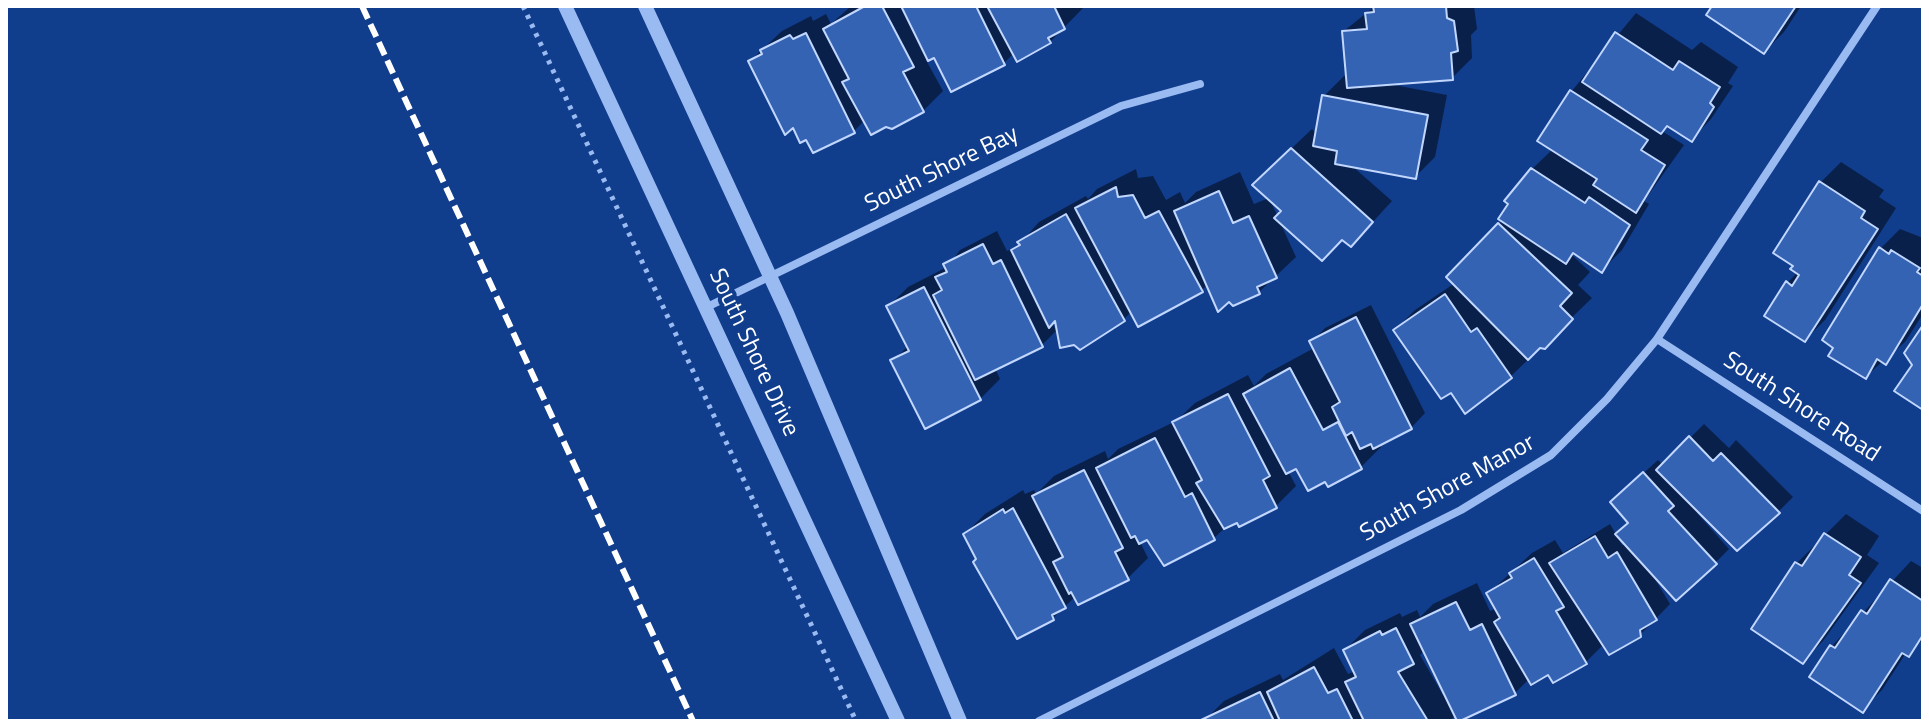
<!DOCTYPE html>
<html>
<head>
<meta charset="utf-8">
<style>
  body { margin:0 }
  #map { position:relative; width:1929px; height:727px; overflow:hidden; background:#113d8d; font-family:"Titillium Web",sans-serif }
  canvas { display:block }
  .frame { position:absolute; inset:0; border:8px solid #fff; pointer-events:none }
</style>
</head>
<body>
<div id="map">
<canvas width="1929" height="727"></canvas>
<div class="frame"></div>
</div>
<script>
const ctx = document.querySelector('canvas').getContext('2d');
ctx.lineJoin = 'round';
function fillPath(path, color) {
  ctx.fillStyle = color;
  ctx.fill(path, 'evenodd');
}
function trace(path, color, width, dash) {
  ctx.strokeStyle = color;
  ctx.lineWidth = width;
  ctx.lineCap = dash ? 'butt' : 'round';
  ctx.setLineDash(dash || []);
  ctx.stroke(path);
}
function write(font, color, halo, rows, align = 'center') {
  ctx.font = font + ' "Titillium Web",sans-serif';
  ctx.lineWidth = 8;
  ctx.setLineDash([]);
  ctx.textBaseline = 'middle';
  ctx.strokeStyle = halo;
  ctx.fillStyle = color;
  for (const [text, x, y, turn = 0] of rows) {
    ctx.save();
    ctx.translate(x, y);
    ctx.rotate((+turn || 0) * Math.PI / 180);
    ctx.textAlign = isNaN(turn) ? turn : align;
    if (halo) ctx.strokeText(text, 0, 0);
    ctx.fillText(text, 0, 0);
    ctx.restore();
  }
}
fillPath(new Path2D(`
  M851 6H1084V7L1050 42 1018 59 1014 53 1004 63 935 55 926 60 943 91 923 111 865 120 854 131 807 138 793 125 750 61 782 31 811 16 813 21 826 14 831 24Z
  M1375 6H1474L1477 29 1471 35 1472 58 1452 78 1389 84 1447 95 1435 157 1415 177 1351 165 1392 201 1370 225 1343 238 1279 220 1296 257 1259 292 1208 284 1201 291 1132 311 1124 319 1056 317 1052 322 1056 331 1042 345 995 368 1000 379 980 399 893 361 908 346 888 307 908 287 947 267 960 250 997 231 1007 251 1017 247 1039 222 1086 196 1088 199 1097 189 1136 169 1138 178 1153 176 1166 200 1180 192 1185 203 1196 192 1240 172 1254 204 1269 198 1274 165 1312 129 1317 134 1324 96 1344 76 1348 77 1344 31ZM1269 198 1283 211 1278 217Z
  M1714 6H1801L1784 32 1764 52Z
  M1636 13 1692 50 1701 42 1738 67 1728 83 1733 86 1711 119 1692 139 1668 125 1662 131 1684 145 1644 201 1649 204 1622 250 1602 270 1575 252 1572 255 1590 272 1578 285 1592 298 1510 377 1451 390 1395 330 1415 310 1455 283 1449 277 1503 220 1532 169 1553 149 1571 92Z
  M1841 162 1884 190 1879 197 1896 208 1825 320 1805 340 1787 283 1798 272 1821 182Z
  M1900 229 1923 238V314L1905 342 1865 377 1880 249Z
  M1371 305 1425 413 1411 428 1379 444 1381 447 1361 467 1326 479 1297 466 1288 471 1296 486 1276 506 1228 525 1214 538 1165 564 1148 537 1140 542 1148 558 1128 578 1076 596 1053 618 1018 637 975 562 978 559 965 534 985 514 1023 490 1025 494 1034 490 1036 494 1054 476 1105 451 1108 459 1118 449 1176 421 1195 403 1248 375 1254 386 1266 374 1314 348 1311 342 1325 328Z
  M1704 424 1729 448 1736 440 1793 497 1756 534 1699 511 1697 513 1729 549 1715 563 1652 574 1670 604 1640 635 1604 644 1586 662 1554 681 1549 672 1530 678 1515 693 1456 715 1449 721H1204L1224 701 1280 674 1283 680 1334 648 1348 674 1355 671 1345 650 1365 630 1400 613 1402 617 1417 610 1420 617 1433 604 1477 583 1490 611 1497 608 1489 593 1532 553 1555 540 1563 553 1610 524 1622 545 1626 543 1630 522 1627 488 1658 460 1663 465ZM1425 650 1445 693 1443 695 1420 655Z
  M1846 514 1879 536 1867 555 1879 563 1823 641 1803 661 1754 629 1797 563Z
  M1911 561 1923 568V640L1906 653 1882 690 1862 710 1812 677 1832 646Z`), '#0007');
const building = new Path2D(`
  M865 6H882L914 67 903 72 924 112 892 129 886 127 871 135 842 82 849 79 823 29Z
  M901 6H976L1005 65 951 92 934 58 928 61Z
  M987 6H1054L1065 29 1048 38 1051 43 1017 62Z
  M1373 6H1446L1447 18 1454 21 1458 51 1451 53 1453 80 1347 88 1342 31 1367 29 1365 13 1374 12Z
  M1712 6H1796L1764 54 1706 15Z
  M1615 32 1673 70 1679 61 1720 87 1710 103 1714 107 1692 142 1667 126 1661 134 1582 82Z
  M806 33 855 133 813 153 806 140 800 143 793 128 785 135 748 61 762 54 760 50 790 35 793 39Z
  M1570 90 1648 140 1641 150 1665 165 1636 213 1593 185 1597 179 1537 141Z
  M1322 95 1428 115 1416 179 1335 164 1337 151 1313 146Z
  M1291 148 1373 222 1351 247 1342 240 1322 261 1274 218 1281 211 1252 185Z
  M1531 168 1585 203 1589 197 1630 225 1602 273 1573 253 1566 264 1498 219 1508 204 1504 201Z
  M1819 181 1865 211 1861 218 1878 229 1805 342 1764 316 1786 281 1792 286 1799 275 1790 269 1793 266 1773 253Z
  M1116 187 1118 197 1133 195 1145 218 1159 211 1203 292 1138 327 1075 208Z
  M1219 191 1233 223 1249 216 1277 278 1257 287 1260 294 1233 306 1229 302 1218 312 1174 211Z
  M1066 214 1125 321 1080 350 1074 345 1060 348 1055 321 1049 328 1011 250 1020 245 1017 242Z
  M1498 223 1572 293 1560 306 1573 319 1545 349 1540 348 1528 360 1446 277Z
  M983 244 993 264 1001 260 1043 347 975 380 933 295 942 290 935 277 947 272 943 264Z
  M1879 247 1889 254 1891 250 1920 268 1917 272 1923 276V304L1886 365 1877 359 1866 379 1828 356 1833 348 1822 340Z
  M924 287 981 400 925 429 890 360 909 351 886 306Z
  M1445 294 1471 332 1477 328 1512 378 1465 414 1451 393 1441 399 1393 330Z
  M1356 317 1412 429 1373 449 1371 444 1360 449 1352 432 1346 436 1332 407 1340 402 1309 341Z
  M1923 325V410L1894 391 1912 365 1904 353Z
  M1290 368 1323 430 1338 422 1362 469 1328 487 1325 482 1308 491 1296 469 1286 474 1243 394Z
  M1228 394 1270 476 1263 480 1277 508 1239 527 1237 523 1224 529 1196 483 1202 480 1172 422Z
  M1689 436 1713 461 1721 453 1780 513 1737 551 1656 470Z
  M1155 438 1185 497 1192 493 1215 540 1164 566 1147 540 1139 544 1135 536 1131 538 1096 468Z
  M1084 470 1123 548 1115 552 1129 580 1078 605 1071 592 1069 594 1053 562 1063 557 1032 496Z
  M1643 472 1674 506 1668 511 1717 564 1676 601 1615 534 1628 523 1610 502Z
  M1013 508 1066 608 1052 615 1054 620 1017 639 973 562 976 559 963 534 1003 509 1005 513Z
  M1824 533 1861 557 1849 575 1861 583 1803 664 1751 629 1795 562 1802 566Z
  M1595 536 1608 558 1617 552 1657 620 1640 630 1641 637 1609 655 1549 563Z
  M1534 558 1564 607 1556 611 1587 664 1553 683 1548 675 1531 685 1494 622 1500 618 1486 593 1512 578 1509 573Z
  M1890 579 1923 601V635L1909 657 1902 653 1863 713 1809 677 1830 645 1835 648 1861 610 1867 614Z
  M1456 602 1470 630 1482 624 1516 695 1460 721H1457L1410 624Z
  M1396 628 1414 664 1398 672 1428 721H1364L1345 682 1356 677 1343 650 1380 631 1382 635Z
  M1314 667 1328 693 1337 689 1353 721H1280L1267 692Z
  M1260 692 1274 721H1201V720Z`);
fillPath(building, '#3563b4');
trace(building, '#c1d7fd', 2);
trace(new Path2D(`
  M523 6 856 721`), '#9abaf2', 5, [4, 6]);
trace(new Path2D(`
  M707 307 1121 106 1200 84
  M1657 339 1923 511
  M1039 721 1461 510 1551 455 1607 399 1657 339 1877 6`), '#9abaf2', 8);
trace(new Path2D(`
  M565 6 898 721
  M645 6 787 313 960 721`), '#9abaf2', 14);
trace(new Path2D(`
  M362 6 693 721`), '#fff', 6, [14, 6]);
write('24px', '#fff', '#113d8d', [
  ["South Shore Bay",942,170,-26],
  ["South Shore Drive",753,353,65],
  ["South Shore Road",1801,408,33],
  ["South Shore Manor",1448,489,-29]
]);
</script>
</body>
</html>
